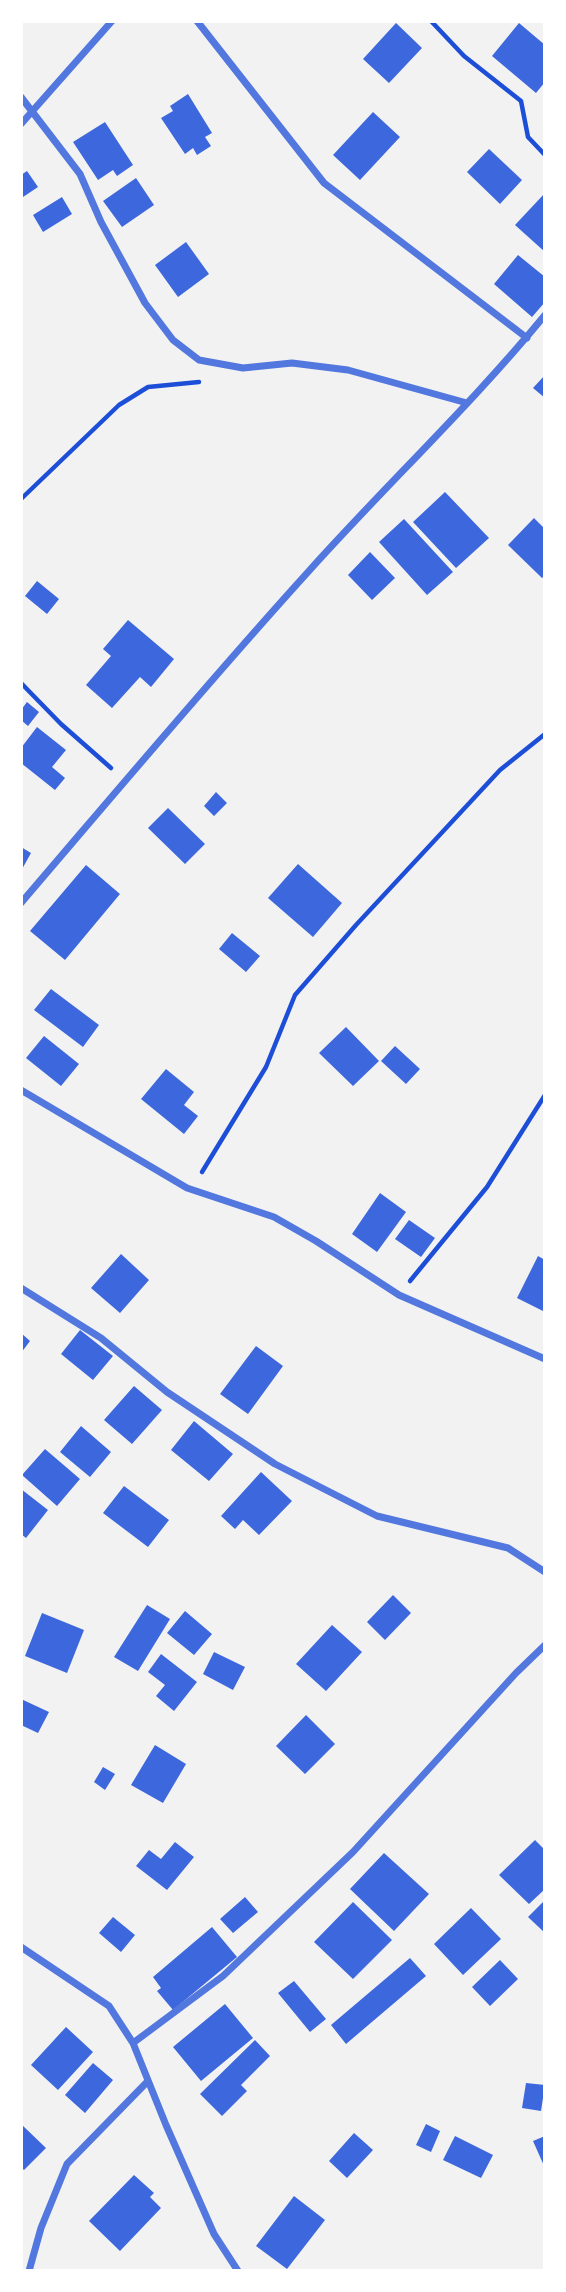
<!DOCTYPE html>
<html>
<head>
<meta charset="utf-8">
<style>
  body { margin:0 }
  #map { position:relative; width:566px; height:2292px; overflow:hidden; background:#f2f2f2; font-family:"IBM Plex Sans",sans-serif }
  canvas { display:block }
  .frame { position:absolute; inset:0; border:23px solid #fff; pointer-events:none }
</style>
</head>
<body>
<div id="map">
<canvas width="566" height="2292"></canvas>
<div class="frame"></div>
</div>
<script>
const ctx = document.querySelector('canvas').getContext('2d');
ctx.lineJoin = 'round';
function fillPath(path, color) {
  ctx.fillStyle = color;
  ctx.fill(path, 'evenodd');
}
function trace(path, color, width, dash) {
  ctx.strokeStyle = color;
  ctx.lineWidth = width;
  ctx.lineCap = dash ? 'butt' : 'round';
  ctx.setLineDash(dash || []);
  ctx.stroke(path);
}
fillPath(new Path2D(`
  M396 23 422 48 389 83 363 59Z
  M519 23 545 45V82L536 93 492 56Z
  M188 94 212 133 205 137 211 146 197 155 193 148 185 154 161 118 173 111 170 106Z
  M373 112 400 137 360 180 333 155Z
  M105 122 133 165 117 176 113 170 98 180 73 142Z
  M489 149 522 180 500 204 467 172Z
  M27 171 38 187 23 197 21 193V175Z
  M136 178 154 205 122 227 103 201Z
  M545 193V252L515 225Z
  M62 197 72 214 43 232 33 215Z
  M186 242 209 274 178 297 155 265Z
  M518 255 545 277V302L532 317 494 284Z
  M545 375V398L533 388Z
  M445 492 489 538 456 568 413 522Z
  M534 518 545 529V575L542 578 508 545Z
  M404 519 453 572 427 595 379 542Z
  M370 552 395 578 372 600 348 575Z
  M37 581 59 599 47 614 25 596Z
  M128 620 174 659 151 687 140 677 112 708 86 685 111 656 103 649Z
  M27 702 39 712 28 726 21 720V710Z
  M37 727 66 750 52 767 65 778 55 790 21 763V748Z
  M216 792 227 803 214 816 204 806Z
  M168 808 205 844 185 864 148 828Z
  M21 847 31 853 21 871Z
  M298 864 342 903 313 937 268 898Z
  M86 865 120 894 65 960 30 931Z
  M232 933 260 956 246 972 219 949Z
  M51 989 99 1025 83 1047 34 1010Z
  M346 1027 379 1061 353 1086 319 1053Z
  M44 1036 79 1064 61 1086 26 1058Z
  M395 1046 420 1069 406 1084 381 1061Z
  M166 1069 194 1092 184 1105 198 1116 184 1134 141 1099Z
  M380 1193 406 1212 377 1252 352 1234Z
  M409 1220 435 1238 421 1257 395 1239Z
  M121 1254 149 1280 120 1313 91 1288Z
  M538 1256 545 1260V1312L517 1298Z
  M80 1330 113 1356 93 1380 61 1354Z
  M21 1333 30 1341 21 1353Z
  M256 1346 283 1366 248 1414 220 1394Z
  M134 1386 162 1410 132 1444 104 1420Z
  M194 1421 233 1454 209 1481 171 1450Z
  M81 1426 111 1452 90 1477 60 1452Z
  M45 1449 80 1479 57 1506 22 1475Z
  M261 1472 292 1501 259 1535 243 1520 235 1529 221 1516Z
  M124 1486 169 1520 148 1547 103 1513Z
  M21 1489 48 1510 26 1538 21 1534Z
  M393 1595 411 1613 385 1640 367 1622Z
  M147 1605 170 1619 138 1671 114 1657Z
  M185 1611 212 1634 194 1655 167 1633Z
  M42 1613 84 1630 67 1673 25 1656Z
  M332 1625 362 1652 326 1691 296 1664Z
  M214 1652 245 1667 233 1690 203 1674Z
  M161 1654 197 1682 174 1711 156 1696 165 1685 148 1672Z
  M21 1699 49 1712 38 1733 21 1725Z
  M306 1715 335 1744 305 1774 276 1746Z
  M155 1745 186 1764 163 1803 131 1785Z
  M103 1767 115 1774 105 1790 94 1782Z
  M535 1840 545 1850V1889L529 1904 499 1875Z
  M175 1842 194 1857 167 1890 136 1866 149 1850 161 1859Z
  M384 1853 429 1894 394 1931 350 1889Z
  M245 1897 258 1912 233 1933 220 1919Z
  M545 1900V1933L528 1917Z
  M353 1902 392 1940 353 1979 314 1942Z
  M471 1908 501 1939 463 1975 434 1944Z
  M113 1917 135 1935 121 1952 99 1933Z
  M212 1927 237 1957 173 2010 157 1991 161 1988 153 1977Z
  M410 1958 426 1976 346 2044 331 2025Z
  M500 1960 518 1979 490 2006 472 1987Z
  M294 1981 326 2019 310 2032 278 1993Z
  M225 2004 253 2038 201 2081 173 2047Z
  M66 2027 93 2052 58 2090 31 2065Z
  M255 2040 270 2056 241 2085 247 2091 222 2116 200 2094Z
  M93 2063 113 2080 85 2113 65 2095Z
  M526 2083 545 2085 541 2111 522 2108Z
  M21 2124 46 2148 24 2170 21 2167Z
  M426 2124 440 2131 431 2152 416 2145Z
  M354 2133 373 2150 347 2178 329 2161Z
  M455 2136 493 2155 481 2178 443 2160Z
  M545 2136V2168L533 2141Z
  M134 2175 154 2193 150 2197 161 2208 120 2251 89 2221Z
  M294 2196 325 2220 287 2269 256 2246Z`), '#3d67dc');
trace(new Path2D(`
  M431 21 464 56 521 101 528 137 545 155
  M21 499 119 405 148 387 199 382
  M21 683 61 724 111 768
  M202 1172 266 1067 295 995 356 925 500 770 545 734
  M410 1281 487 1187 545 1095`), '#1d4ed8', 4.5);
trace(new Path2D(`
  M197 21 324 183 527 338
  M21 97 80 174 101 222 145 303 173 340 199 360 243 368 292 363 348 370 467 403
  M21 124 112 21
  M21 903C116 792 210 680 308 572 386 485 471 405 545 315
  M21 1090 187 1188 274 1217 316 1241 399 1295 545 1359
  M21 1288 101 1338 167 1392 275 1464 377 1516 508 1548 545 1572
  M21 1947 109 2006 133 2043 166 2125 214 2234 238 2271
  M133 2043 223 1976 353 1852 516 1673 545 1645
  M29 2271 41 2228 67 2164 148 2081`), '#5277de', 7);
</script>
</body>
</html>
